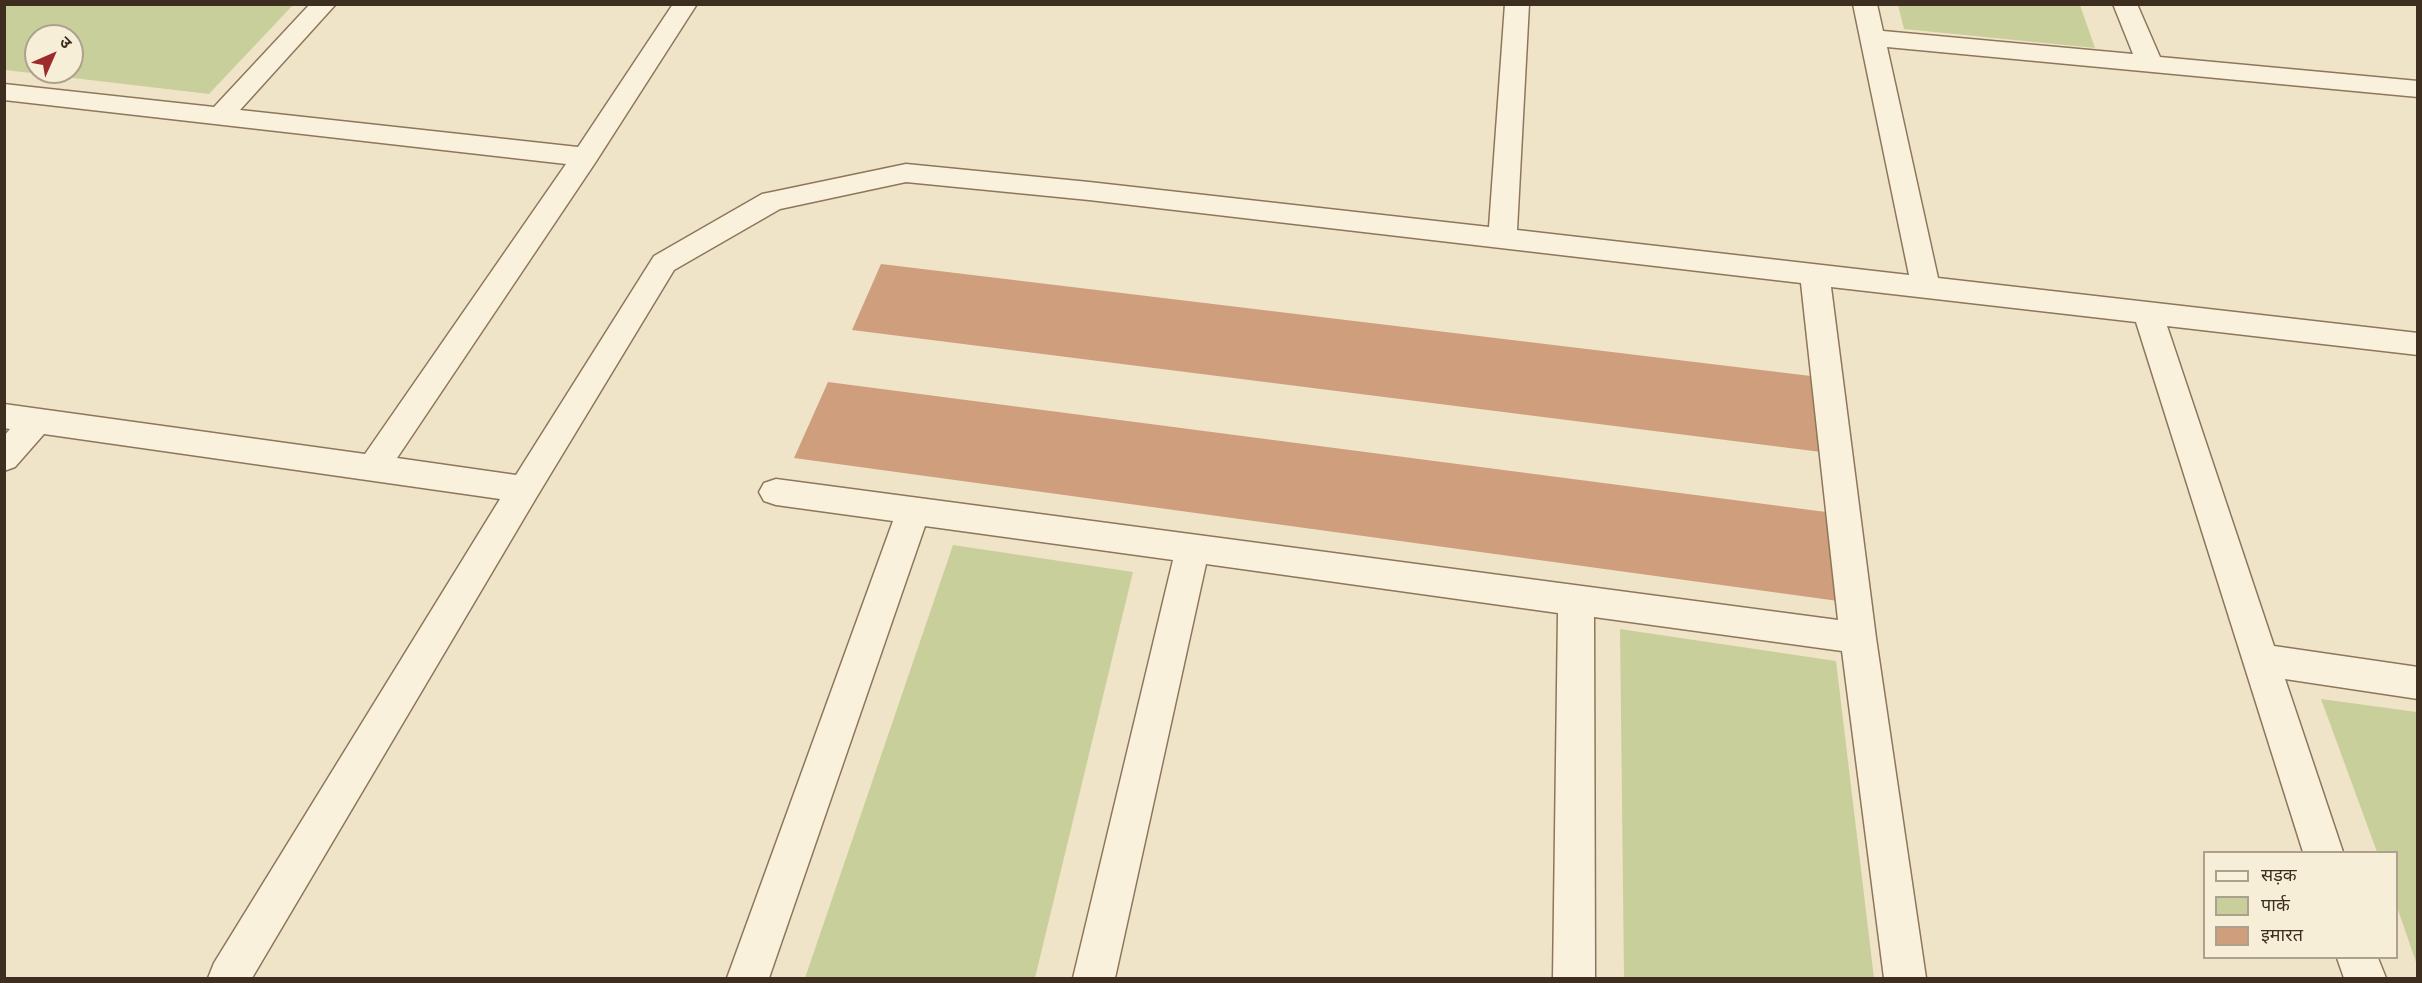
<!DOCTYPE html>
<html>
<head>
<meta charset="utf-8">
<style>
  body { margin:0 }
  #map { position:relative; width:2422px; height:983px; overflow:hidden; background:#f0e4c8; font-family:"Roboto Serif","Noto Sans Devanagari",serif }
  canvas { display:block }
  .frame { position:absolute; inset:0; border:6px solid #3d2e20; pointer-events:none }
  .legend { position:absolute; left:2203px; top:851px; width:195px; height:108px; box-sizing:border-box; background:#f7eed8; border:2px solid #ada18e; margin:0; padding:8px 10px; list-style:none; font-size:18px; color:#3d2e20 }
  .legend li { display:flex; align-items:center; gap:12px; height:30px }
  .legend b { width:30px; border:2px solid #ada18e }
  .north { position:absolute; left:24px; top:24px; width:60px; height:60px; box-sizing:border-box; background:#f7eed8; border:2px solid #ada18e; border-radius:50%; rotate:45deg; font-size:16px; font-weight:700; line-height:24px; text-align:center; color:#3d2e20 }
  .north::after { content:''; display:block; margin:auto; width:21px; height:27px; background:#9e2a2b; clip-path:polygon(50% 0,100% 100%,50% 72%,0 100%) }
</style>
</head>
<body>
<div id="map">
<canvas width="2422" height="983"></canvas>
<div class="frame"></div>
<ul class="legend">
<li><b style="height:8px;background:#faf1dc"></b>सड़क</li>
<li><b style="height:16px;background:#c9cf9b"></b>पार्क</li>
<li><b style="height:16px;background:#cf9f7d"></b>इमारत</li>
</ul>
<div class="north">उ</div>
</div>
<script>
const ctx = document.querySelector('canvas').getContext('2d');
ctx.lineJoin = 'round';
function fillPath(path, color) {
  ctx.fillStyle = color;
  ctx.fill(path, 'evenodd');
}
function trace(path, color, width, dash) {
  ctx.strokeStyle = color;
  ctx.lineWidth = width;
  ctx.lineCap = dash ? 'butt' : 'round';
  ctx.setLineDash(dash || []);
  ctx.stroke(path);
}
fillPath(new Path2D(`
  M5 4H293V5L209 94 5 70ZM36 36H72V72H36Z
  M1898 5H2080L2095 48 1904 29Z
  M953 545 1133 572 1035 978H805Z
  M1620 629 1836 661 1874 978H1624Z
  M2321 699 2417 712V965L2397 907 2396 852H2377Z`), '#c9cf9b');
fillPath(new Path2D(`
  M881 264 1811 376 1821 452 852 330Z
  M828 382 1826 512 1838 601 794 458Z`), '#cf9f7d');
const minor = new Path2D(`
  M310 4H336L240 110 578 147 673 4H697L595 163 397 458 516 475 654 256 762 194 772 192 906 164 1089 182 1489 227 1505 4H1529L1517 230 1909 275 1853 4H1877L1883 31 2133 54 2113 4H2137L2160 57 2418 81V97L1887 47 1938 278 2418 333V355L2167 326 2274 646 2418 667V699L2285 679 2343 852H2303L2136 322 1831 287 1876 638 1926 978H1884L1842 651 1594 617 1595 978H1553L1558 613 1206 564 1115 978H1073L1173 560 925 526 769 978H727L893 521 776 505 764 501 759 492 764 483 776 479 1838 620 1801 283 1089 200 906 182 780 209 674 270 536 498 252 978H208L214 963 500 499 44 434 15 467 4 471V436L10 429 4 428V404L365 454 566 164 4 100V84L214 107Z
  M2337 958H2378L2386 978H2344Z`);
trace(minor, '#8d765c', 3);
fillPath(minor, '#faf1dc');
</script>
</body>
</html>
